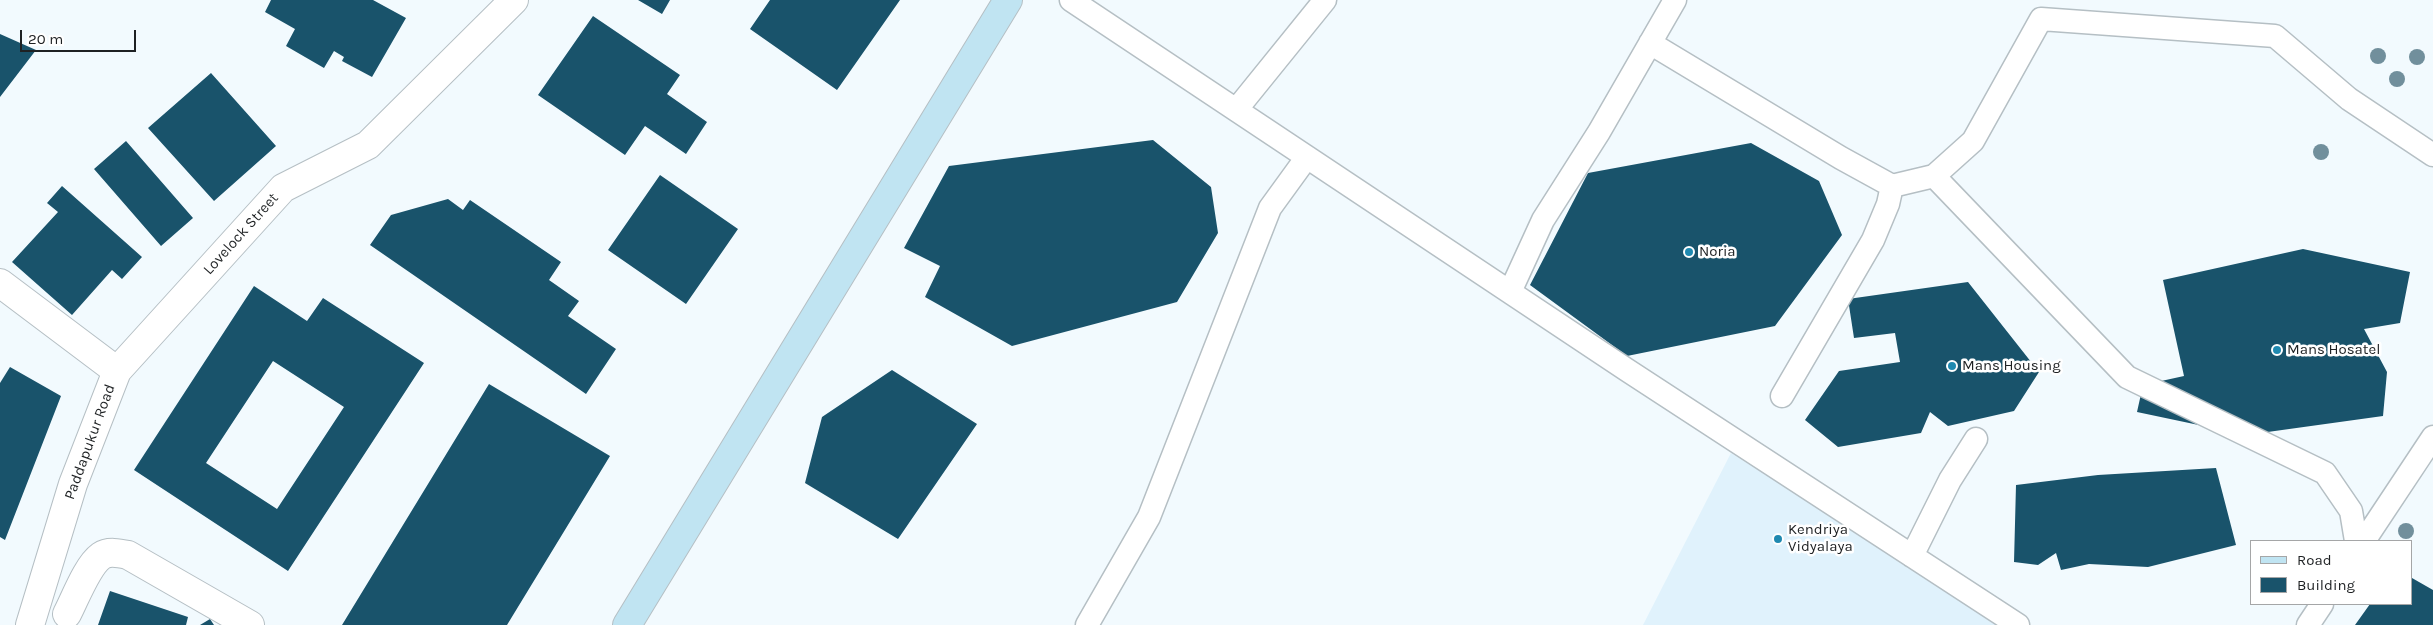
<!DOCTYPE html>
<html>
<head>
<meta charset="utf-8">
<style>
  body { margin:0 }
  #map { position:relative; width:2433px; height:625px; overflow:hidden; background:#f2fafe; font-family:Karla,sans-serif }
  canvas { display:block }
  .legend { position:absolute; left:2250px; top:540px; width:162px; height:65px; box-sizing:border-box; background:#fff; border:1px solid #a5a6a7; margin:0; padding:6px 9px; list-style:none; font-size:15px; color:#1e2123 }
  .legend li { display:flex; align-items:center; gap:10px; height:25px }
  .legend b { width:25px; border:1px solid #a5a6a7 }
  .scale { position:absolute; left:20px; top:30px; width:116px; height:22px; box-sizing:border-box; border:2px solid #1e2123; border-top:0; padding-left:6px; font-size:15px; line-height:18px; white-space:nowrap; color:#1e2123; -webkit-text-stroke:4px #fff; paint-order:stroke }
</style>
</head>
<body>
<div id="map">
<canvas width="2433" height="625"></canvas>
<ul class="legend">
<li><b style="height:6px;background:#c0e4f2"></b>Road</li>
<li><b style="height:14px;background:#19536b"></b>Building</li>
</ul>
<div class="scale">20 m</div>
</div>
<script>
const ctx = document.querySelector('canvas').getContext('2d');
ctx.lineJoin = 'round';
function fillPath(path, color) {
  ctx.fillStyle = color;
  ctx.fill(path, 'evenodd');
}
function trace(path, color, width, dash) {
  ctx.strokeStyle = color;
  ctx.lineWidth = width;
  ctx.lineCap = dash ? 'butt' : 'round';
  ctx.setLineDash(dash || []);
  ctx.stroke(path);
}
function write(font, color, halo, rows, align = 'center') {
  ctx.font = font + ' Karla,sans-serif';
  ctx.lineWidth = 5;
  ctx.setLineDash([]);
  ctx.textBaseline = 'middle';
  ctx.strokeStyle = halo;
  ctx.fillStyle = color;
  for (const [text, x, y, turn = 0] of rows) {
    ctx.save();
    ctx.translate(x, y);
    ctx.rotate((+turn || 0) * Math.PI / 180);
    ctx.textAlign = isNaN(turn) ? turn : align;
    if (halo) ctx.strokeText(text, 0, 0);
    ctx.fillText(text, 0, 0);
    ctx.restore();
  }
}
fillPath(new Path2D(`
  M1731 453 2006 625H1643Z`), '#e0f2fc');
fillPath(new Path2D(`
  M271 0H373L406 18 372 77 342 61 344 57 334 51 324 68 286 46 295 29 265 12Z
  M638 0H670L662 14Z
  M770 0H900L837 90 750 29Z
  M593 16 680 75 667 94 707 122 686 154 645 126 625 155 538 95Z
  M0 34 36 50 0 97Z
  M211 73 276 146 214 201 148 128Z
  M1153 140 1211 187 1218 233 1177 302 1012 346 925 297 940 266 904 248 949 166Z
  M126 141 193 218 161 246 94 169Z
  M1751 143 1819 181 1842 235 1775 326 1627 356 1530 285 1588 173Z
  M660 175 738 229 686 304 608 250Z
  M62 186 142 257 122 279 112 270 72 315 12 262 58 212 47 203Z
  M448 199 463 210 470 200 561 262 549 280 579 301 568 316 616 349 586 394 370 245 391 215Z
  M2303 249 2410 272 2400 323 2364 329 2387 372 2383 416 2246 435 2137 412 2143 385 2184 376 2163 280Z
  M1968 282 2039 372 2014 411 1948 426 1930 412 1921 433 1838 447 1805 420 1839 371 1900 362 1895 333 1854 338 1848 299Z
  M254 286 307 321 323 298 424 363 288 571 134 470ZM273 361 344 407 277 509 206 463Z
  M10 367 61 396 5 540 0 537V383Z
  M892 370 977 424 898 539 805 483 822 417Z
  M489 384 610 456 507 625H342Z
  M2216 468 2236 545 2148 567 2089 564 2061 570 2056 553 2038 565 2014 562 2016 485 2098 475Z
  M2412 578 2433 590V625H2355L2370 604H2412Z
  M110 591 188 617 186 625H98Z
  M210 619 214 625H200Z`), '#19536b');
const lane = new Path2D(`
  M1071 0 1627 370 2018 625
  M1650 43 1841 158 1892 186 1888 204 1873 240 1782 396
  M1236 110 1325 0
  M1934 176 2127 377 2325 473 2351 511 2356 541
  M1892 186 1934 176 1973 141 2041 19 2275 36 2349 99 2433 155
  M1510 292 1543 220 1599 132 1675 0
  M2364 541 2433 437
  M1912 556 1950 480 1976 439
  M1087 625 1149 517 1270 208 1307 157
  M2308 625 2322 604`);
const street = new Path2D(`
  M0 283 117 371 73 484 30 625
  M117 371 283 188 368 145 514 0
  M67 614C75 599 87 566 101 556 108 551 119 553 128 555L250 625`);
const secondary = new Path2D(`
  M627 625 1008 0`);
trace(lane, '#b5bfc4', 25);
trace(street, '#b5bfc4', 30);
trace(secondary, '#b5bfc4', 30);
trace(lane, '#fff', 22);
trace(street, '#fff', 28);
trace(secondary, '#c0e4f2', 28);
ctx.fillStyle = '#718f9c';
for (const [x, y] of [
  [2378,56],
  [2417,57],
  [2397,79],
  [2321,152],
  [2406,531]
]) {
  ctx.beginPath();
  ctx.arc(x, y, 8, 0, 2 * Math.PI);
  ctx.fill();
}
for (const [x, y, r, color] of [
  [1689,252,5,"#1f89b0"],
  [2277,350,5,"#1f89b0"],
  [1952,366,5,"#1f89b0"],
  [1778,539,5,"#1f89b0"]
]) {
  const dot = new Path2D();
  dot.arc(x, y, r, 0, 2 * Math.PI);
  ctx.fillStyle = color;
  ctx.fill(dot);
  trace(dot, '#fff', 2);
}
write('15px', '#1e2123', '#fff', [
  ["Lovelock Street",241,234,-48],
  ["Paddapukur Road",90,442,-70]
]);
write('15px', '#1e2123', '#fff', [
  ["Noria",1699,252],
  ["Mans Hosatel",2287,350],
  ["Mans Housing",1962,366],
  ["Kendriya",1788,530],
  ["Vidyalaya",1788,547]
], 'left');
</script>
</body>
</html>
